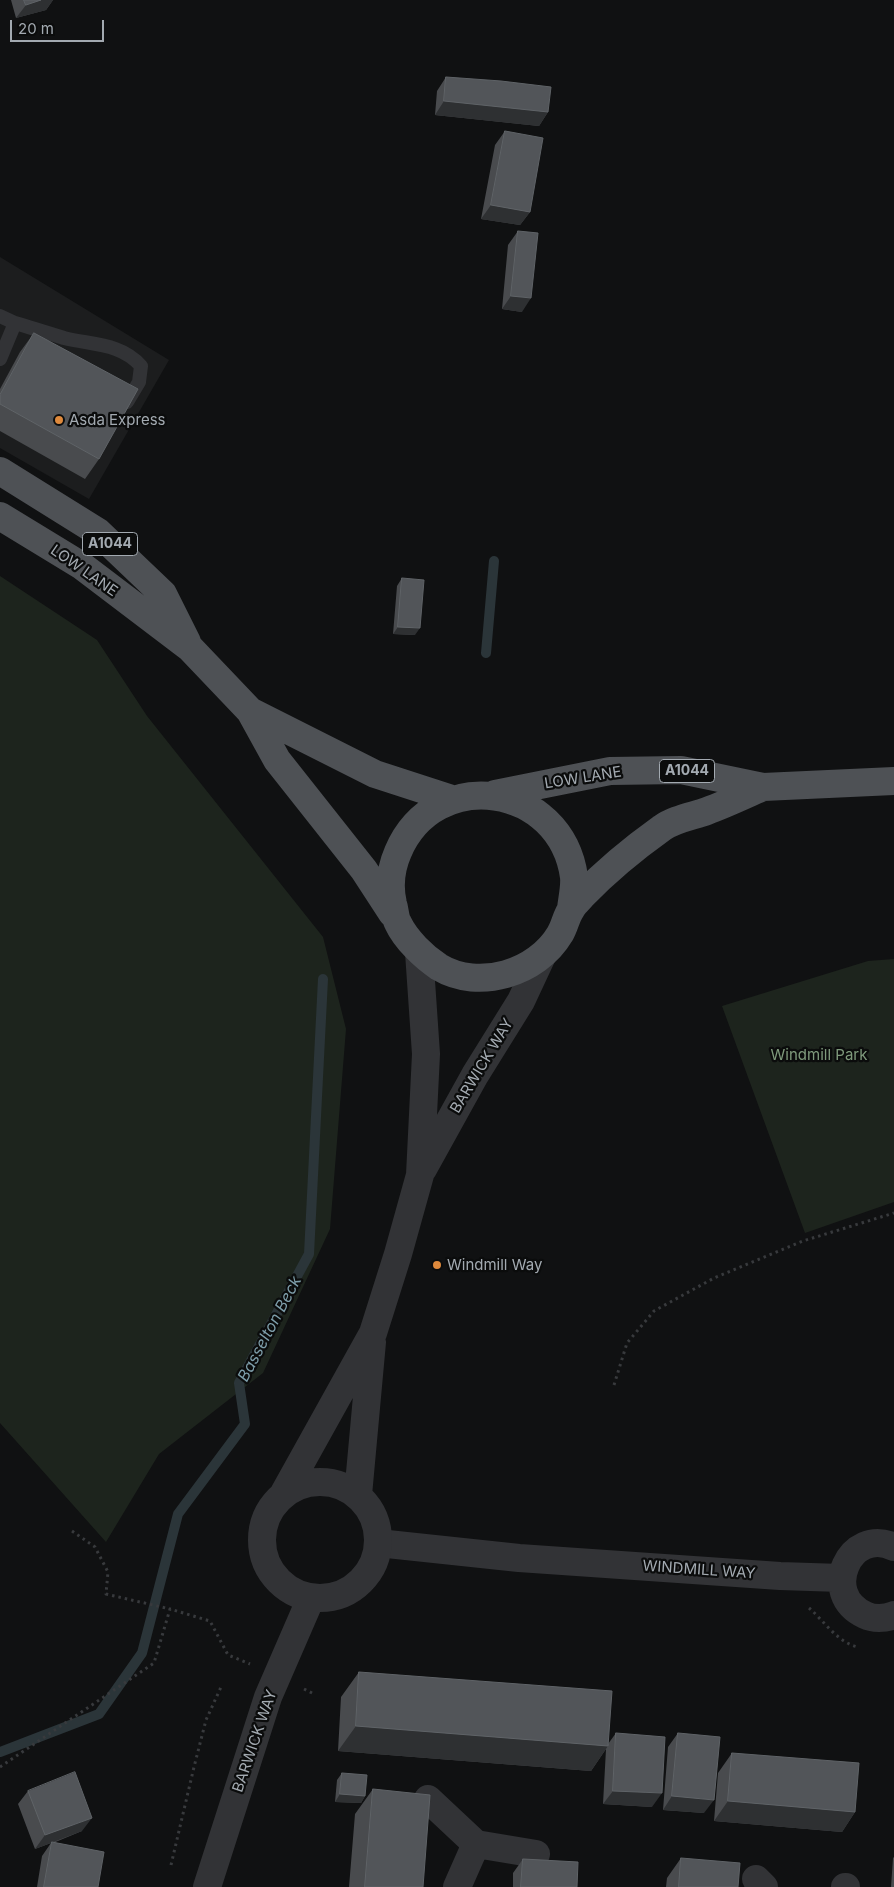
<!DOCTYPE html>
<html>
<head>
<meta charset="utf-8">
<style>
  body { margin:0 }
  #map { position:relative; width:894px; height:1887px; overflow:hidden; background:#101112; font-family:Inter,sans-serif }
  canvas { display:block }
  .scale { position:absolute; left:10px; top:20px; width:94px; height:22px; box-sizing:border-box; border:2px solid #a3aab1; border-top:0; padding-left:6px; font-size:15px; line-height:18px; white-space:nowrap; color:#a3aab1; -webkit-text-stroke:4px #0b0c0c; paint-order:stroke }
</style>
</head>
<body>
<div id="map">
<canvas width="894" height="1887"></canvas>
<div class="scale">20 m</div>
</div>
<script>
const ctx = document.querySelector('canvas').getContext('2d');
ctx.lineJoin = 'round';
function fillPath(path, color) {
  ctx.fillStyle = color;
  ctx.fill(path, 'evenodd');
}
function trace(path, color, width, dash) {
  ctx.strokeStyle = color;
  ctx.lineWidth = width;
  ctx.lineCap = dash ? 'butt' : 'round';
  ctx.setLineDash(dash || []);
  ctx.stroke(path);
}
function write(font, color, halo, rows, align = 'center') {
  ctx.font = font + ' Inter,sans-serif';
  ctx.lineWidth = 4.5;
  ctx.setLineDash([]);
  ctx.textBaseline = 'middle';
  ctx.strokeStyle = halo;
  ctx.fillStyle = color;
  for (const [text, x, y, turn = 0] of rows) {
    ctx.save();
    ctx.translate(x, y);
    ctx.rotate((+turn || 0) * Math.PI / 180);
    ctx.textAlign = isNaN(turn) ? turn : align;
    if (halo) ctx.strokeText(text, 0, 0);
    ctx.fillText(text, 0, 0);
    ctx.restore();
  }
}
fillPath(new Path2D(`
  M0 257 169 360 89 499 0 448Z`), '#1c1d1e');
fillPath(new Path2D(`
  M0 576 97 640 147 716 323 937 346 1029 330 1229 263 1373 159 1454 106 1542 0 1423Z
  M894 959V1202L805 1233 722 1006 868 961Z`), '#1d241d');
trace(new Path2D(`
  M486 653 494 561
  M0 1752 99 1714 142 1653 178 1514 245 1424 239 1383 309 1254 323 979`), '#2b3539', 10);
trace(new Path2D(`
  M614 1385 627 1343 654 1311 714 1278 803 1241 894 1213
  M72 1531 95 1547 108 1572 106 1594 170 1609
  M809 1608C824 1621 838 1643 858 1647
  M304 1689 314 1694
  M0 1767 154 1663 170 1609 210 1621 228 1655 250 1664
  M171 1865 194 1767 206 1720 221 1687`), '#383a3d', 3, [2.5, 4]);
trace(new Path2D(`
  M0 316 15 323 0 359
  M15 323C32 328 48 333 64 338 92 345 121 343 141 366L139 382 127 402`), '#323336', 14);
trace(new Path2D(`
  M378 1543 519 1558 780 1576 841 1578
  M894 1547C850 1526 819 1594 865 1615 873 1619 885 1619 894 1615
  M428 1799 476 1844
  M756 1879 764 1887
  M457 1887 476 1844 536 1854
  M845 1887H846`), '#323336', 28);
trace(new Path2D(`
  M423 1169 475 1075 521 1001 542 956
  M262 1540a58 58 0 1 1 116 0a58 58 0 1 1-116 0Z
  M284 1493 373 1333 398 1254 420 1175 426 1054 419 952
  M358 1495 372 1342
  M207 1887 268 1697 311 1598`), '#323336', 28);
trace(new Path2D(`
  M0 471 98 532 163 594 187 642
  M0 516 82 566 190 648 250 711 277 760 364 870 392 913
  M250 711 375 774 452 799
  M495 794 610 771 681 770 763 787 894 781
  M571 909C572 899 575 887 574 877 561 783 435 765 398 852 391 868 389 887 393 904 395 910 395 918 398 923 406 940 424 957 439 967 479 991 537 973 560 934 565 926 566 916 572 908 574 904 579 900 582 896 606 871 634 848 662 828 674 819 693 816 707 811 726 804 745 795 763 787`), '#4e5155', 28);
fillPath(new Path2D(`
  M11 0H53L46 10 16 18Z
  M446 77 548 112 539 126 435 115 437 91Z
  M505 131 530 212 520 225 481 219 495 145Z
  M518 231 522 312 502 309 508 245Z
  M34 333 99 459 85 479 0 431V389L20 352Z
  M402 578 415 635 393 634 397 586Z
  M359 1672 608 1744 616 1733 652 1807 603 1804 606 1749 591 1771 338 1751 341 1697Z
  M678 1733 704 1813 663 1810 668 1747Z
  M732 1753 855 1812 842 1832 714 1821 718 1773Z
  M342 1773 365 1796 361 1803 335 1802 337 1780Z
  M373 1789 423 1887H349L355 1814Z
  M28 1791 82 1831 53 1843 98 1887H37L42 1856 51 1843 35 1849 18 1804Z
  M894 1857V1887H891L893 1858Z
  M681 1858 738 1887H666L667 1878Z
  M523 1859 577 1887H513V1873Z`), '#494b4e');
fillPath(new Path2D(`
  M41 0H53L46 10 16 18 26 5Z
  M444 101 548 112 539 126 435 115Z
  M491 205 530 212 520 225 481 219Z
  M511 296 531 298 522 312 502 309Z
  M398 627 420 628 415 635 393 634Z
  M356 1726 608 1746 591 1771 338 1751Z
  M613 1791 662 1793 652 1807 603 1804Z
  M340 1794 365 1796 361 1803 335 1802Z
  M672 1796 714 1800 704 1813 663 1810Z
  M728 1801 855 1812 842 1832 714 1821Z
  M92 1818 82 1831 35 1849 45 1835Z`), '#2e3032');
const building = new Path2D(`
  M24 0H41L26 5Z
  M446 77 501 81 551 87 548 112 444 101Z
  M505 131 543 138 530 212 491 205Z
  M518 231 538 233 531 298 511 296Z
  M34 333 138 389 99 459 0 404V395Z
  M402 578 424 580 420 628 398 627Z
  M359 1672 612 1691 608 1746 356 1726Z
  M616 1733 665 1737 662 1793 613 1791Z
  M678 1733 720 1737 714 1800 672 1796Z
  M732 1753 859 1763 855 1812 728 1801Z
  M75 1772 92 1818 45 1835 28 1791Z
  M342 1773 367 1775 365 1796 340 1794Z
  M373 1789 430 1795 423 1887H365Z
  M52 1842 104 1852 98 1887H44Z
  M681 1858 740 1863 738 1887H679Z
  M523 1859 578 1862 577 1887H521Z`);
fillPath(building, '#525559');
trace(building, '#5f6367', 1);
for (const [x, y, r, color] of [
  [59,420,5,"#de893c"],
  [437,1265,5,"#de893c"]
]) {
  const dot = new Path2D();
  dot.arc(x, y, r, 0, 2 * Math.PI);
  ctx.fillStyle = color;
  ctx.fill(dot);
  trace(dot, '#0b0c0c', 2);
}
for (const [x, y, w] of [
  [110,544,55],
  [687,771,55]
]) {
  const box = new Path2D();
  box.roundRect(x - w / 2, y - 11.5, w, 23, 4);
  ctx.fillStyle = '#0b0c0c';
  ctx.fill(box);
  trace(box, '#a3aab1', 1);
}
write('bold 14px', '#a3aab1', null, [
  ["A1044",110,544],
  ["A1044",687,771]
]);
write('15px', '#a3aab1', '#0b0c0c', [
  ["Asda Express",69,420],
  ["Windmill Way",447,1265]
], 'left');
write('15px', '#a3aab1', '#0b0c0c', [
  ["LOW LANE",84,571,35],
  ["LOW LANE",583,778,-9],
  ["BARWICK WAY",482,1066,-59],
  ["WINDMILL WAY",699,1570,4],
  ["BARWICK WAY",255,1741,-71]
]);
write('15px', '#7f9a7c', '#0b0c0c', [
  ["Windmill Park",819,1055]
]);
write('italic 16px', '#7d9da9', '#0b0c0c', [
  ["Basselton Beck",270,1329,-62]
]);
</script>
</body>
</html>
